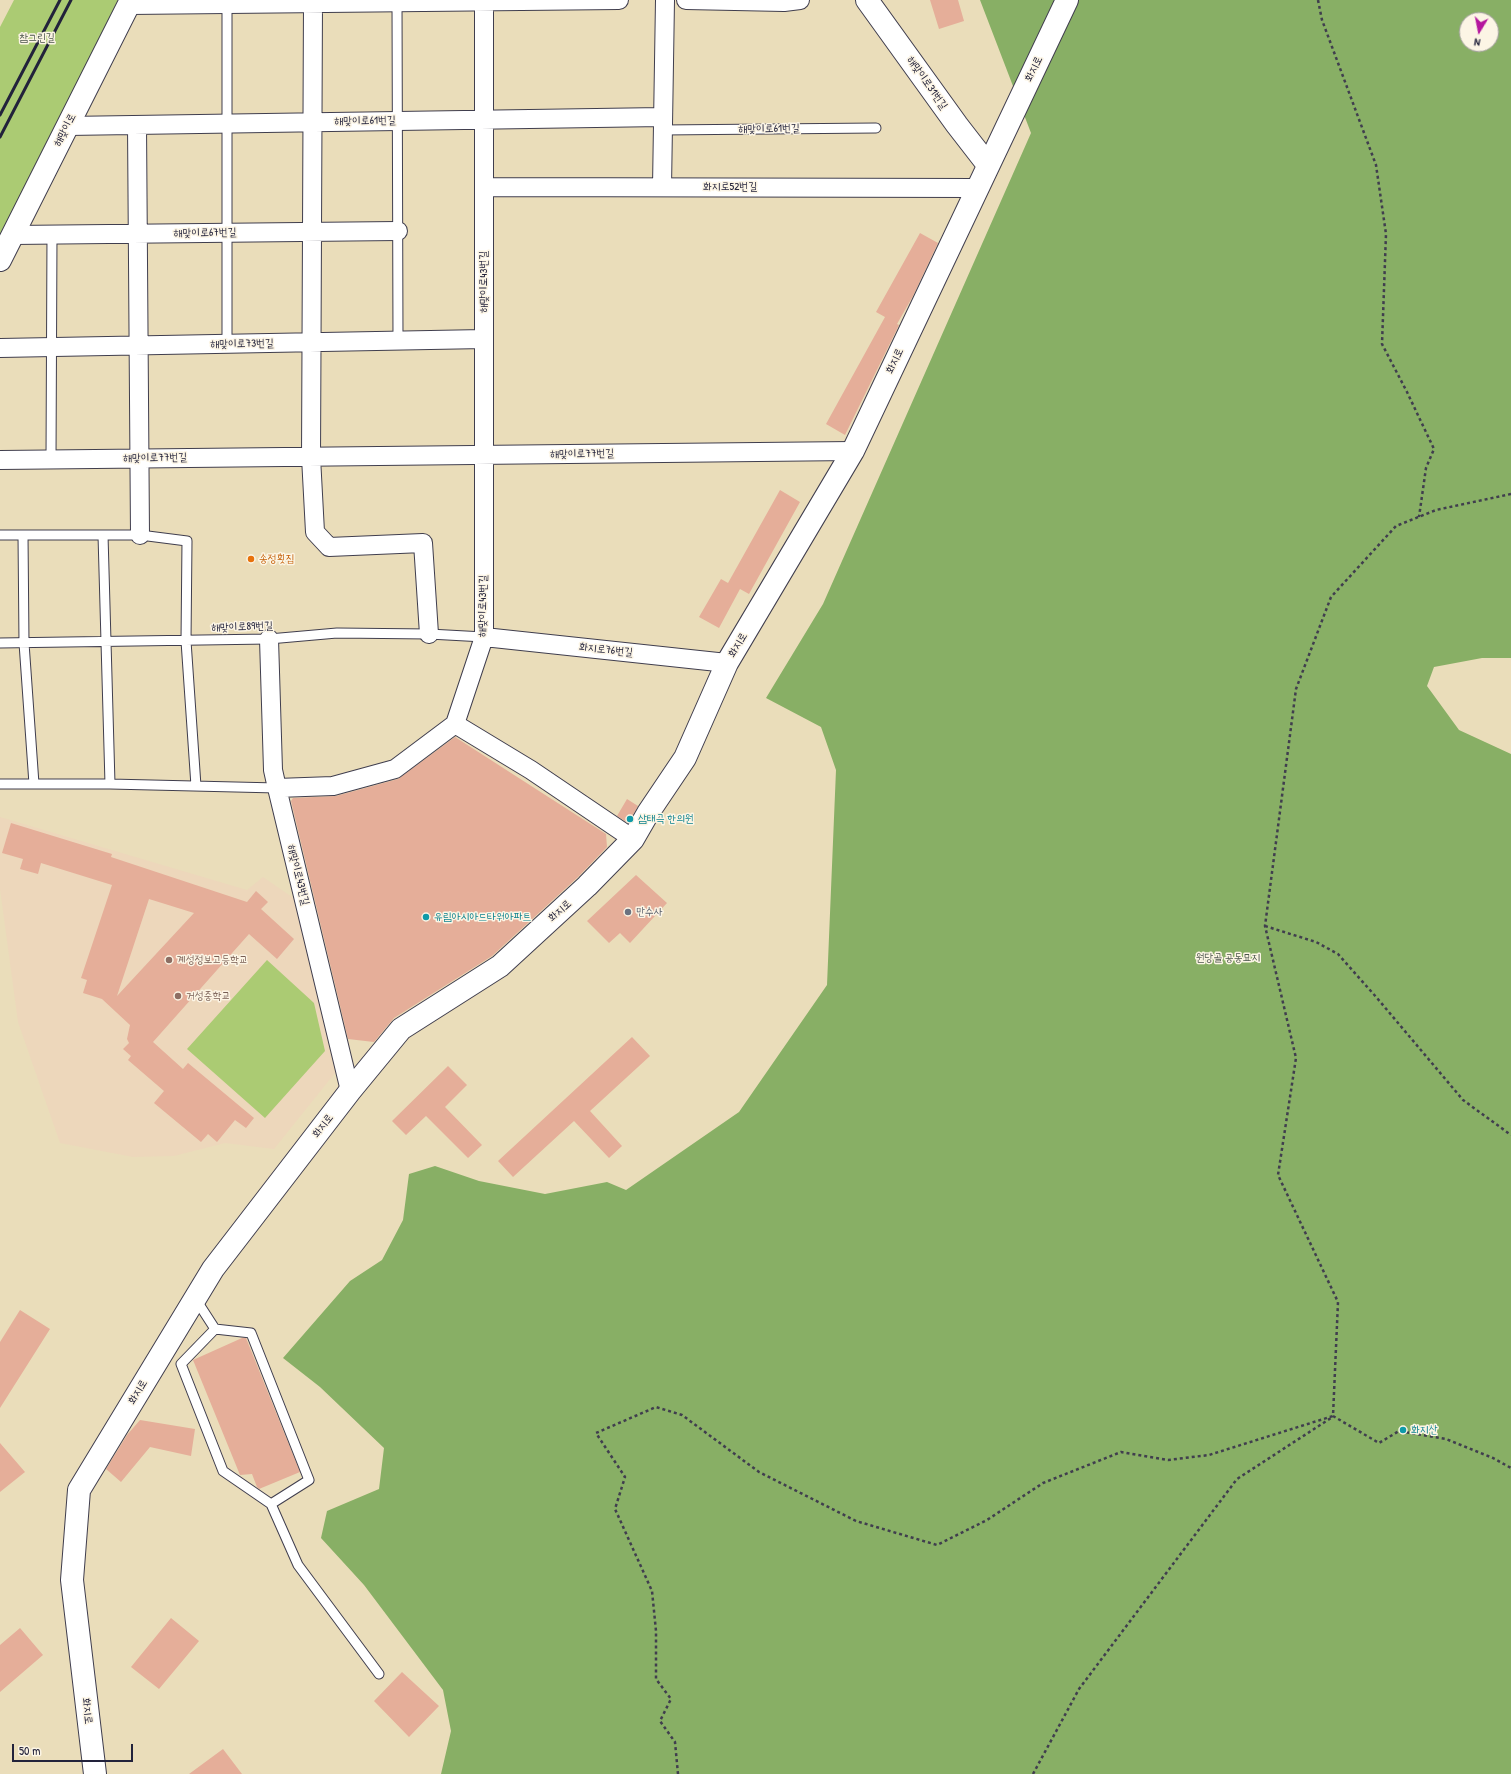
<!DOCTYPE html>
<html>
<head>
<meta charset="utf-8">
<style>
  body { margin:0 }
  #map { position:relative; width:1511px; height:1774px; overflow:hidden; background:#eaddba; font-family:"Patrick Hand",sans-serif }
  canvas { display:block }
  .north { position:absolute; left:1459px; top:12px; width:40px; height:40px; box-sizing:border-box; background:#fcf5e5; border:1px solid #a5a1a1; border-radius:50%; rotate:190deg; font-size:11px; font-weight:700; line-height:16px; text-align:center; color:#22223b }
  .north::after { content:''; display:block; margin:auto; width:14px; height:18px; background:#b5179e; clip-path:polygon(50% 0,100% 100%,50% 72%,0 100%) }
  .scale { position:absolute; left:12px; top:1744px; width:121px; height:18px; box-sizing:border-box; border:2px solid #22223b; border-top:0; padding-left:5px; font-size:12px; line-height:14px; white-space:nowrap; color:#22223b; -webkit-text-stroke:3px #fcf5e5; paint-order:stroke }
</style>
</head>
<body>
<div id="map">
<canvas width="1511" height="1774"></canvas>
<div class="north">N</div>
<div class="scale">50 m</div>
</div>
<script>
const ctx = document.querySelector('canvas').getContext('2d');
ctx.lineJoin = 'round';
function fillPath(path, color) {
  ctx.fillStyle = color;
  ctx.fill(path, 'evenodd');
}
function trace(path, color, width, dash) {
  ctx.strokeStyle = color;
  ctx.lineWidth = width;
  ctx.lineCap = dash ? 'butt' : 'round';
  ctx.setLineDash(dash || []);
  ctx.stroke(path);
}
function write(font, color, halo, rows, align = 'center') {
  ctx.font = font + ' "Patrick Hand","Poor Story",sans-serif';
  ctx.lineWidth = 3;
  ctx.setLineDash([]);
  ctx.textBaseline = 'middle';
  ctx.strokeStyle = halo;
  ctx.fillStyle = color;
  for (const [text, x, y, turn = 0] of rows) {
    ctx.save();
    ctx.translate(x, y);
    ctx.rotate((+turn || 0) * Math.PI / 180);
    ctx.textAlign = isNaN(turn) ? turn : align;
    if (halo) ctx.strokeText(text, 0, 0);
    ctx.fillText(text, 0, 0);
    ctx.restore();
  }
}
fillPath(new Path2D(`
  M0 817 247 890 263 877 295 899 335 1073 274 1149 225 1143 174 1156 133 1157 60 1143 18 1022 0 889Z`), '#edd7bb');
fillPath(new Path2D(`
  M14 0H118L0 257V27Z
  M267 960 314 1003 325 1051 265 1118 187 1049Z`), '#abcb73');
fillPath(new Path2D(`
  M980 0H1511V658H1482L1434 667 1427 686 1459 730 1511 754V1774H441L451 1731 443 1690 364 1585 321 1538 327 1511 379 1489 384 1448 320 1387 283 1358 350 1281 382 1260 403 1220 409 1174 435 1166 479 1181 545 1194 607 1182 626 1190 739 1112 827 985 836 770 821 727 766 698 823 604 1031 133ZM1467 20H1491V44H1467Z`), '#88af65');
fillPath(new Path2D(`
  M930 0H958L964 21 939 29Z
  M920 233 938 243 913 296 897 324 899 325 845 435 826 424 885 317 876 312Z
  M780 490 800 502 749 594 740 589 719 628 699 617 721 579 728 583Z
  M455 737 606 834 607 847 578 877 492 956 394 1018 374 1042 348 1039 291 801 293 798 336 796 398 779Z
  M627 799 638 806 628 823 617 816Z
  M11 823 112 854 111 857 247 902 256 891 268 902 261 909 294 939 277 959 249 934 153 1042 183 1069 188 1063 254 1118 246 1128 235 1120 217 1142 208 1134 201 1142 154 1103 164 1091 128 1060 131 1056 123 1049 129 1043 127 1039 130 1025 102 999 83 993 87 980 81 978 112 885 41 863 38 874 20 869 23 859 2 853ZM149 899 194 913 117 996Z
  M636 875 667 903 630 943 620 933 609 943 587 921Z
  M632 1037 650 1056 590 1111 622 1146 609 1158 574 1121 513 1177 498 1161Z
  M448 1066 467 1085 445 1107 482 1145 468 1158 426 1116 406 1135 392 1121Z
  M20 1310 50 1329 0 1408V1342Z
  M242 1338H246L300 1472 259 1489 257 1487 252 1474 240 1475 193 1360Z
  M140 1420 195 1429 191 1456 150 1447 121 1482 106 1469 127 1435Z
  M0 1443 25 1472 0 1492Z
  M171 1618 199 1641 159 1689 131 1667Z
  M20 1628 43 1655 0 1692V1645Z
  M402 1672 439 1706 409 1737 374 1701Z
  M223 1749 242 1774H189Z`), '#e5ae99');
const lane = new Path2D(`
  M397 2 398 340
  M227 4V344
  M662 130 876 128
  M51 459 52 234
  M0 535H140L187 541 186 641 196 786
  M23 535 24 643 34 784
  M103 535 110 784
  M0 643 269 639 337 633 429 634 484 637
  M0 784H110L277 788
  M195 1298 215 1329 251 1333 309 1480 271 1504 223 1471 181 1364 215 1329
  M271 1504 298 1565 379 1674`);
const street = new Path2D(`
  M686 0 784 2 800 0
  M313 3 311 457 315 532 329 547 423 543 429 634
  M129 5 619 0
  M137 125 140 535
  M67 126 662 117
  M484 187 976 188
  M662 187 665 0
  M12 235 398 231
  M0 348 484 339
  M0 460 853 451
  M484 637 727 663
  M269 639 273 770 277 788
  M455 724 531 770 633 839
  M350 1091 277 788 333 786 395 769 455 724 484 637V0`);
const secondary = new Path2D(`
  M867 0 957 125 988 165
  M0 260 131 0
  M95 1774 72 1580 79 1490 213 1269 350 1091 401 1029 500 966 587 886 633 839 648 813 685 758 727 663 853 451 1067 0`);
trace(lane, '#403e4e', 11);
trace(street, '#403e4e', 20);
trace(secondary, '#403e4e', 24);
trace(new Path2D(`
  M1318 0 1322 20 1376 165 1386 234 1382 344 1407 392 1434 449 1426 468 1419 517
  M1511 494 1436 510 1396 526 1331 597 1296 689 1265 926 1296 1058 1278 1175 1338 1302 1333 1416 1379 1443 1399 1431 1446 1439 1493 1458 1511 1468
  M1265 926 1316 942 1338 954 1377 998 1463 1100 1511 1135
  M678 1774 675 1742 660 1721 671 1699 656 1679V1631L652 1591 615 1509 625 1477 596 1433 656 1407 682 1415 759 1472 856 1521 937 1545 987 1520 1043 1483 1121 1452 1168 1460 1209 1455 1333 1416
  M1033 1774 1079 1689 1237 1479 1331 1418`), '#403e4e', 2.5, [3, 3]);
trace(lane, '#fff', 9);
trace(street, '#fff', 18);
trace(secondary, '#fff', 22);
trace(new Path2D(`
  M0 115 60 0
  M0 137 71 0`), '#22223b', 3);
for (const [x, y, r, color] of [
  [251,559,4,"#e8710a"],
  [630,819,4,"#0f9aa8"],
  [628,912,4,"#6b7280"],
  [426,917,4,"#0f9aa8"],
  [169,960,4,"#8d6e63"],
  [178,996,4,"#8d6e63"],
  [1403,1430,4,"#0f9aa8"]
]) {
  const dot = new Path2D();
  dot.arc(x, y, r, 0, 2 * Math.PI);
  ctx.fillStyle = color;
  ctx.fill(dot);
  trace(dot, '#fcf5e5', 1.5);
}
write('11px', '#4b554c', '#fcf5e5', [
  ["참그린길",37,38],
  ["원당골 공동묘지",1228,958]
]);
write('11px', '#22223b', '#fcf5e5', [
  ["화지로",1034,69,-64],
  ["해맞이로31번길",927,83,55],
  ["해맞이로61번길",365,121,-1],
  ["해맞이로61번길",769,129,-1],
  ["해맞이로",65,130,-63],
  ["화지로52번길",730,187],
  ["해맞이로67번길",205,233,-1],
  ["해맞이로43번길",484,282,-90],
  ["해맞이로73번길",242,344,-1],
  ["화지로",895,361,-65],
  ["해맞이로77번길",582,454,-1],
  ["해맞이로77번길",155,458,-1],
  ["해맞이로43번길",483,606,-89],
  ["해맞이로89번길",242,627,-2],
  ["화지로",738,645,-59],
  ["화지로76번길",606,650,6],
  ["해맞이로43번길",298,875,76],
  ["화지로",560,911,-42],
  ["화지로",323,1126,-52],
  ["화지로",138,1392,-59],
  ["화지로",87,1711,83]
]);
write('11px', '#c56008', '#fcf5e5', [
  ["송정횟집",259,559]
], 'left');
write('11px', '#0d838f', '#fcf5e5', [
  ["삼태극 한의원",638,819],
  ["유림아시아드타워아파트",434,917],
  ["화지산",1411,1430]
], 'left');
write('11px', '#5b616d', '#fcf5e5', [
  ["만수사",636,912]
], 'left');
write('11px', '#785e54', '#fcf5e5', [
  ["계성정보고등학교",177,960],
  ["거성중학교",186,996]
], 'left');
</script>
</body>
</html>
